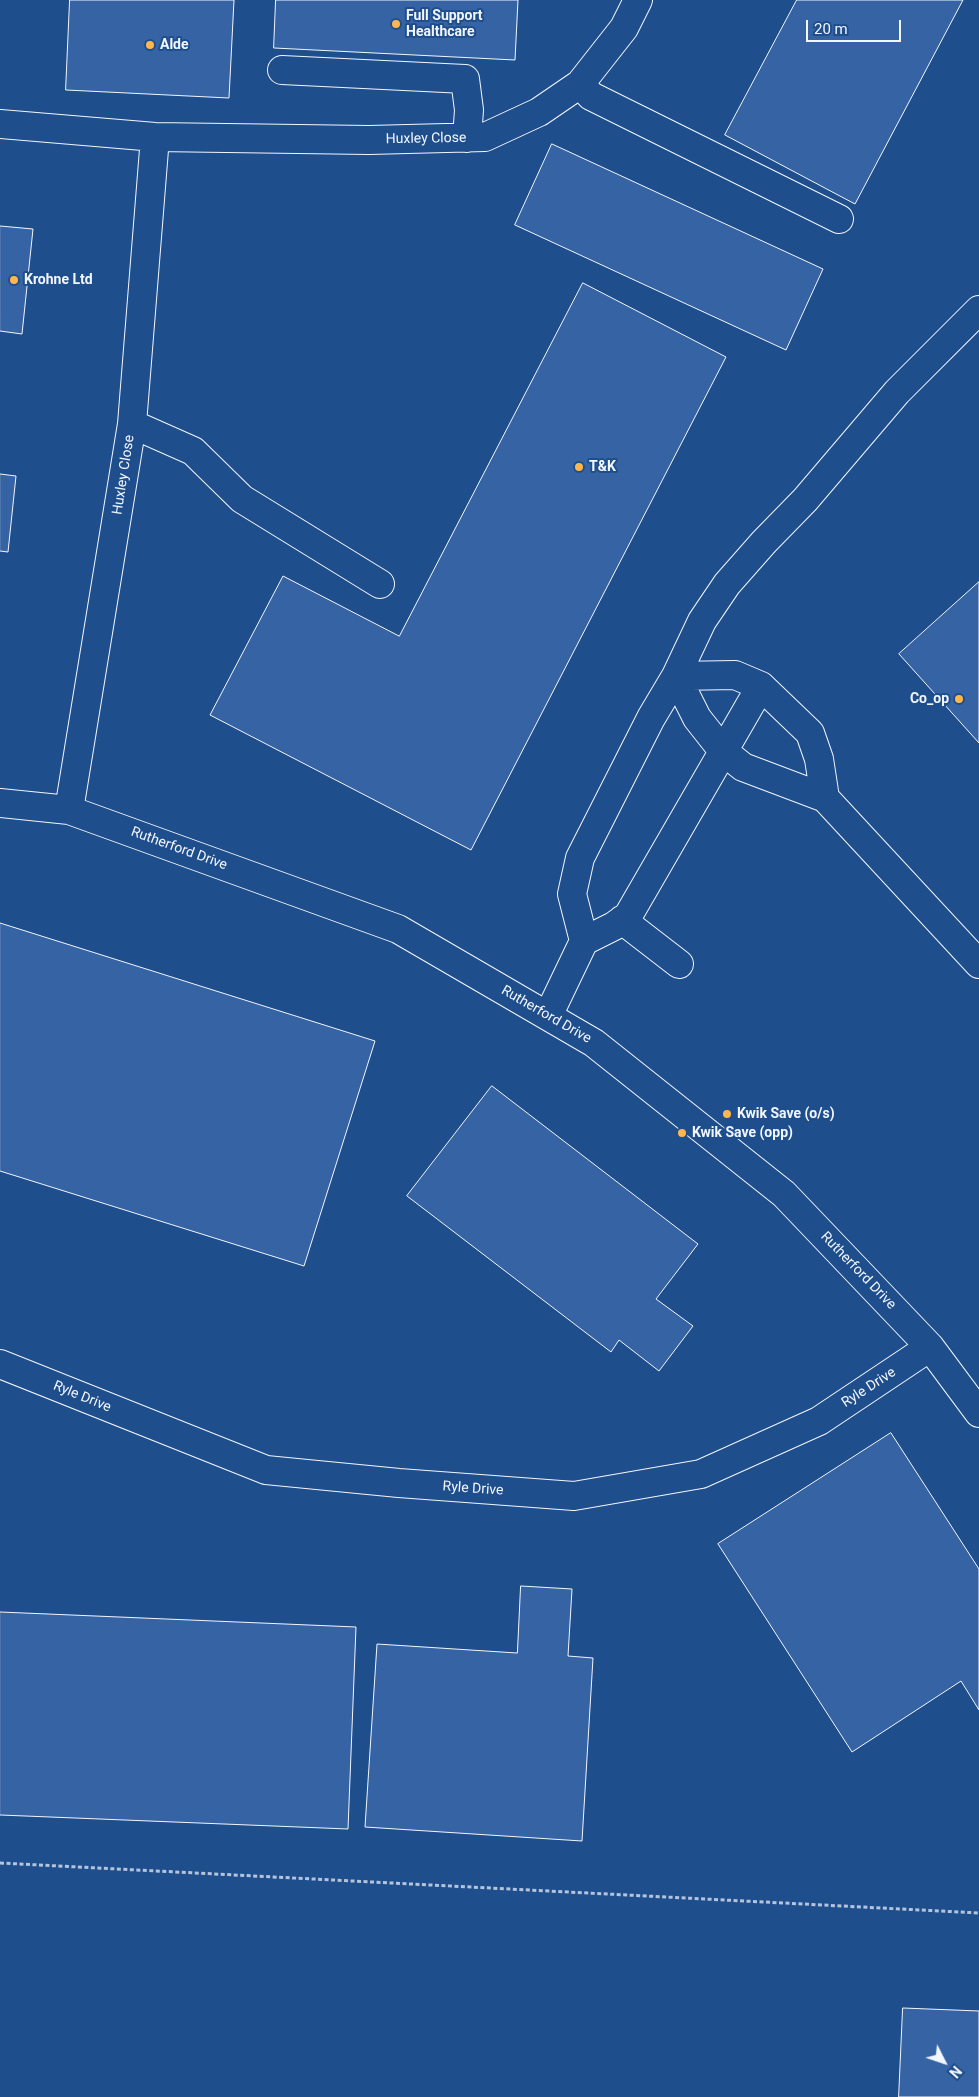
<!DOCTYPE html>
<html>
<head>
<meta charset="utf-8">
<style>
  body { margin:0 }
  #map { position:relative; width:979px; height:2097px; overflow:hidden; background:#1f4e8c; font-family:Roboto,sans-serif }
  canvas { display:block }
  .north { position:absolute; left:919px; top:2037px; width:50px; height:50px; -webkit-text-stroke:4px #1f4e8c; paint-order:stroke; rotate:131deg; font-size:14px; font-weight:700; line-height:20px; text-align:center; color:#f2f6ff }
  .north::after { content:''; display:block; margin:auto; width:18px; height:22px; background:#f2f6ff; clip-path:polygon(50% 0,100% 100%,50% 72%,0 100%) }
  .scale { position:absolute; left:806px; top:20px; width:95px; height:22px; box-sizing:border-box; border:2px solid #f2f6ff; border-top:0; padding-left:6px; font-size:15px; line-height:18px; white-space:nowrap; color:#f2f6ff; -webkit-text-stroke:4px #1f4e8c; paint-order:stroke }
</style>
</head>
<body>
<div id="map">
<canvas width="979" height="2097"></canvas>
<div class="north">N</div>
<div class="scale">20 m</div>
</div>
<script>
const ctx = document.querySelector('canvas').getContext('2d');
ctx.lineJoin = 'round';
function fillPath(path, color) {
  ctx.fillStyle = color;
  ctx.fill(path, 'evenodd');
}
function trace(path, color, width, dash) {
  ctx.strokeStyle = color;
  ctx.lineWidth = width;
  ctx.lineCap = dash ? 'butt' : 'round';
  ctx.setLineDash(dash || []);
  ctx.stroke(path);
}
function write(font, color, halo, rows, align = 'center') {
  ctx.font = font + ' Roboto,sans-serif';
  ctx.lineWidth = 4;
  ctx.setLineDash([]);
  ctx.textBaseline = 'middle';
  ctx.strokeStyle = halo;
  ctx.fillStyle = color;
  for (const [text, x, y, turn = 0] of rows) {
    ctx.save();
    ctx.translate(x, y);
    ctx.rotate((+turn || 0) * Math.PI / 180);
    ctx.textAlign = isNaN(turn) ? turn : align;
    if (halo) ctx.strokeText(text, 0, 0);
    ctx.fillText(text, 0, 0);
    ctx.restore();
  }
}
const building = new Path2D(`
  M70 0H234L229 98 66 90Z
  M276 0H518L515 60 274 48Z
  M797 0H963L855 204 725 135Z
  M552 144 823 269 786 350 515 225Z
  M0 226 33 229 22 334 0 331Z
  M583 283 726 357 471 850 210 715 283 576 399 636Z
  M0 474 16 476 8 552 0 551Z
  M979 582V743L899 654Z
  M0 923 375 1041 304 1266 0 1171Z
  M492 1086 698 1244 656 1299 693 1326 659 1371 619 1340 611 1352 407 1196Z
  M891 1433 979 1569V1710L961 1681 852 1752 718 1544Z
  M521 1586 572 1589 568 1656 593 1658 582 1841 365 1827 377 1644 517 1653Z
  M0 1612 356 1627 348 1829 0 1815Z
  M903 2008 979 2011V2097H899Z`);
fillPath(building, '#3563a3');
trace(building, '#f2f6ff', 1);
const minor = new Path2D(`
  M282 70 465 79 469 110 467 138
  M580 84 591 96 839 219
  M0 124 155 137 369 140 485 137 539 112 580 84 624 28 638 0
  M132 424 193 451 242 499 380 584
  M825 798 819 759 810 733 761 686 735 675 676 676 697 718 723 751 743 767 825 798 979 964
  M0 803 69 810 398 929 594 1043 784 1194 930 1347 979 1413
  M69 810 132 424 155 137
  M622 920 679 964
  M584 941 572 894 580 858 651 718 676 676 702 621 727 584 764 542 805 500 897 392 979 310
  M548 1016 584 941 614 926 628 916 761 686
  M0 1364 266 1470 399 1483 574 1496 701 1474 819 1421 930 1347`);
trace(minor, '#f2f6ff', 30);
trace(new Path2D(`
  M0 1863 979 1913`), '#b3c4dc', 3, [4, 2.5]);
trace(minor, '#1f4e8c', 28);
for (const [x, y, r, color] of [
  [396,24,5,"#ffb74d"],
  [150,45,5,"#ffb74d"],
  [14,280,5,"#ffb74d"],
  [579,467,5,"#ffb74d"],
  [959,699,5,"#ffb74d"],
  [727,1114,5,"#ffb74d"],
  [682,1133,5,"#ffb74d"]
]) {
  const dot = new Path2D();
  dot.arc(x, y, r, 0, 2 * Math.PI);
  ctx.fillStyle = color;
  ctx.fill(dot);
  trace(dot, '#1f4e8c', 2);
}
write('bold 14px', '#f2f6ff', '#1f4e8c', [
  ["Full Support",406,16],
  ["Healthcare",406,32],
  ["Alde",160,45],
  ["Krohne Ltd",24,280],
  ["T&K",589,467],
  ["Co_op",949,699,"right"],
  ["Kwik Save (o/s)",737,1114],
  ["Kwik Save (opp)",692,1133]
], 'left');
write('14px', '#f2f6ff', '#1f4e8c', [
  ["Huxley Close",426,139,-1],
  ["Huxley Close",124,475,-81],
  ["Rutherford Drive",179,849,20],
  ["Rutherford Drive",546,1015,30],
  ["Rutherford Drive",858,1271,46],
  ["Ryle Drive",869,1388,-33],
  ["Ryle Drive",82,1397,22],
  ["Ryle Drive",473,1489,4]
]);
</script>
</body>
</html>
